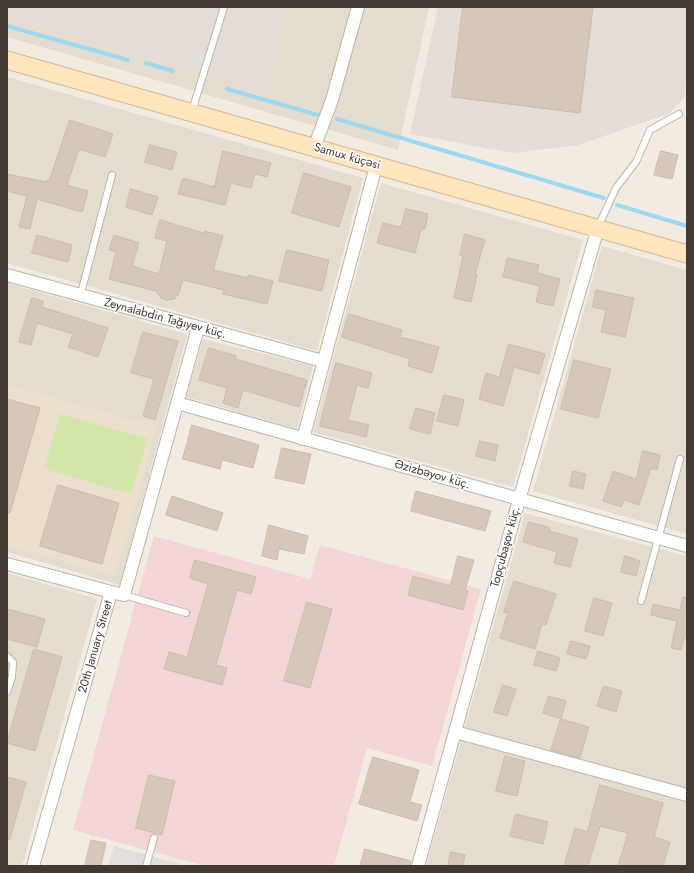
<!DOCTYPE html>
<html>
<head>
<meta charset="utf-8">
<style>
  body { margin:0 }
  #map { position:relative; width:694px; height:873px; overflow:hidden; background:#f1ebe2; font-family:Jost,sans-serif }
  canvas { display:block }
  .frame { position:absolute; inset:0; border:8px solid #433a33; pointer-events:none }
</style>
</head>
<body>
<div id="map">
<canvas width="694" height="873"></canvas>
<div class="frame"></div>
</div>
<script>
const ctx = document.querySelector('canvas').getContext('2d');
ctx.lineJoin = 'round';
function fillPath(path, color) {
  ctx.fillStyle = color;
  ctx.fill(path, 'evenodd');
}
function trace(path, color, width, dash) {
  ctx.strokeStyle = color;
  ctx.lineWidth = width;
  ctx.lineCap = dash ? 'butt' : 'round';
  ctx.setLineDash(dash || []);
  ctx.stroke(path);
}
function write(font, color, halo, rows, align = 'center') {
  ctx.font = font + ' Jost,sans-serif';
  ctx.lineWidth = 3;
  ctx.setLineDash([]);
  ctx.textBaseline = 'middle';
  ctx.strokeStyle = halo;
  ctx.fillStyle = color;
  for (const [text, x, y, turn = 0] of rows) {
    ctx.save();
    ctx.translate(x, y);
    ctx.rotate((+turn || 0) * Math.PI / 180);
    ctx.textAlign = isNaN(turn) ? turn : align;
    if (halo) ctx.strokeText(text, 0, 0);
    ctx.fillText(text, 0, 0);
    ctx.restore();
  }
}
fillPath(new Path2D(`
  M7 7H429L398 150 7 37Z
  M7 77 363 178 317 351 7 263Z
  M381 183 583 240 513 487 313 432Z
  M602 246 687 270V534L533 491Z
  M7 283 187 334 120 585 7 552Z
  M203 339 313 366 297 429 186 397Z
  M525 513 687 556V866H426Z
  M7 573 97 599 22 866H7Z`), '#e5dcd0');
fillPath(new Path2D(`
  M7 7H287L266 91 7 18Z
  M438 7H687V77L684 98 668 114 578 145 513 153 410 134Z`), '#e3dcd7');
fillPath(new Path2D(`
  M7 385 156 427 115 576 7 545Z`), '#ebdecc');
fillPath(new Path2D(`
  M154 536 310 579 320 545 481 589 432 766 367 748 334 866H205L73 830Z`), '#f3d5d5');
fillPath(new Path2D(`
  M60 414 148 439 131 494 44 469Z`), '#d3e6aa');
fillPath(new Path2D(`
  M114 846 183 865 182 866H108Z`), '#e1dedb');
trace(new Path2D(`
  M7 26 128 60
  M146 63 173 71
  M227 89 318 115
  M337 119 604 198
  M617 205 687 226`), '#9dd9f0', 4);
const building = new Path2D(`
  M463 7H593L580 113 452 97Z
  M70 120 113 134 105 157 79 149 67 185 88 191 82 212 37 199 30 229 19 227 27 196 7 191V174L46 182 47 180 49 181Z
  M150 145 177 152 172 170 145 162Z
  M223 151 271 163 267 177 255 174 251 188 231 183 225 205 178 194 183 178 214 187Z
  M661 151 678 155 672 179 654 175Z
  M304 173 351 187 339 227 292 213Z
  M131 189 158 197 152 215 126 207Z
  M406 209 428 214 425 229H421L415 253 377 243 383 223 401 227Z
  M160 220 204 233 205 231 223 236 213 270 248 278V275L273 281 267 304 223 294 224 290 183 280 178 295 174 299 167 300 162 299 156 291 109 279 116 252 109 250 114 235 139 243 132 266 159 274 167 241 155 238Z
  M465 234 485 240 475 274 477 275 471 302 454 298 463 256 460 255Z
  M37 235 72 245 68 262 32 253Z
  M287 250 329 260 322 291 279 281Z
  M508 258 539 265 537 273 560 279 553 306 536 302 540 286 503 277Z
  M596 290 634 298 625 337 601 332 606 310 593 307Z
  M32 298 43 301 42 307 108 328 98 357 68 347 73 334 37 323 31 345 19 342Z
  M349 314 402 330 400 337 439 347 432 373 408 366 410 359 342 337Z
  M143 332 178 341 155 420 143 416 154 379 131 373Z
  M509 344 545 354 539 374 514 367 503 406 479 399 486 373 499 377Z
  M209 348 236 356 235 359 307 380 299 407 243 390 238 408 223 403 227 388 199 380Z
  M574 360 611 369 598 418 561 409Z
  M336 363 372 373 368 388 357 385 348 420 369 425 366 437 320 426Z
  M444 395 464 400 458 426 437 421Z
  M7 399 40 408 10 513H7Z
  M416 408 435 413 430 434 410 429Z
  M192 425 259 445 253 468 222 460 220 469 183 459Z
  M480 441 498 445 495 461 476 456Z
  M282 448 311 454 304 484 275 478Z
  M643 451 660 455 657 470 651 468 639 505 624 500 621 507 603 501 613 471 636 479Z
  M573 471 586 474 583 489 570 486Z
  M58 485 119 503 102 564 40 546Z
  M416 491 491 511 485 531 411 511Z
  M172 496 223 513 217 531 166 515Z
  M529 522 550 528 549 531 578 539 570 567 554 563 557 552 523 542Z
  M269 525 308 536 304 554 279 549 277 560 262 556Z
  M458 556 474 560 465 590 468 591 463 610 408 595 413 576 450 586Z
  M625 556 640 561 636 576 621 572Z
  M195 560 256 577 251 594 237 590 216 665 227 668 222 685 164 669 169 652 187 657 208 584 190 578Z
  M514 581 556 594 546 625 542 624 535 649 500 638 508 613 504 612Z
  M683 597 687 598V636H685L681 650 671 648 677 621 651 615 653 604 680 610Z
  M594 598 612 603 603 636 585 631Z
  M307 602 332 609 310 688 284 681Z
  M7 609 45 619 37 647 7 639Z
  M571 641 590 646 586 659 567 654Z
  M34 649 62 657 35 751 7 743Z
  M538 651 560 658 556 671 534 665Z
  M503 685 516 689 507 716 494 712Z
  M604 686 622 691 616 712 597 706Z
  M549 696 566 701 561 719 543 713Z
  M561 719 589 727 580 758 551 750Z
  M505 756 525 761 517 796 496 791Z
  M373 757 419 770 410 802 422 805 417 821 359 804Z
  M149 775 175 781 162 835 136 828Z
  M7 777 26 782 10 839H7Z
  M600 785 663 803 654 837 670 842 663 866H618L628 833 600 826 588 866H564L575 828 587 832Z
  M516 814 548 822 543 844 510 836Z
  M91 840 106 843 101 866H85Z
  M365 849 411 861V866H360Z
  M451 852 465 855 463 866H448Z`);
fillPath(building, '#d6c7bb');
trace(building, '#cdbbab', 1);
const lane = new Path2D(`
  M192 111 224 7
  M598 227 616 188 636 162 650 130 679 114
  M80 297 112 175
  M124 595 186 613
  M641 601 680 459
  M7 656 13 662 12 677 7 692
  M146 866 154 838`);
const street = new Path2D(`
  M314 148 332 100 358 7
  M7 275 323 361
  M177 403 687 546
  M303 439 376 166
  M7 564 111 592
  M455 732 687 795
  M33 866 111 592 124 595 198 328
  M418 866 519 500 598 228`);
const secondary = new Path2D(`
  M7 60 687 254`);
trace(lane, '#bfb4a8', 8);
trace(street, '#bfb4a8', 14);
trace(secondary, '#d5bb93', 19);
trace(lane, '#fff', 6);
trace(street, '#fff', 12);
trace(secondary, '#ffe6bf', 17);
write('12px', '#433a33', '#fff', [
  ["Samux küçəsi",347,157,16],
  ["Zeynalabdin Tağıyev küç.",165,319,15],
  ["Əzizbəyov küç.",432,475,16],
  ["Topçubaşov küç.",506,547,-75],
  ["20th January Street",96,647,-74]
]);
</script>
</body>
</html>
